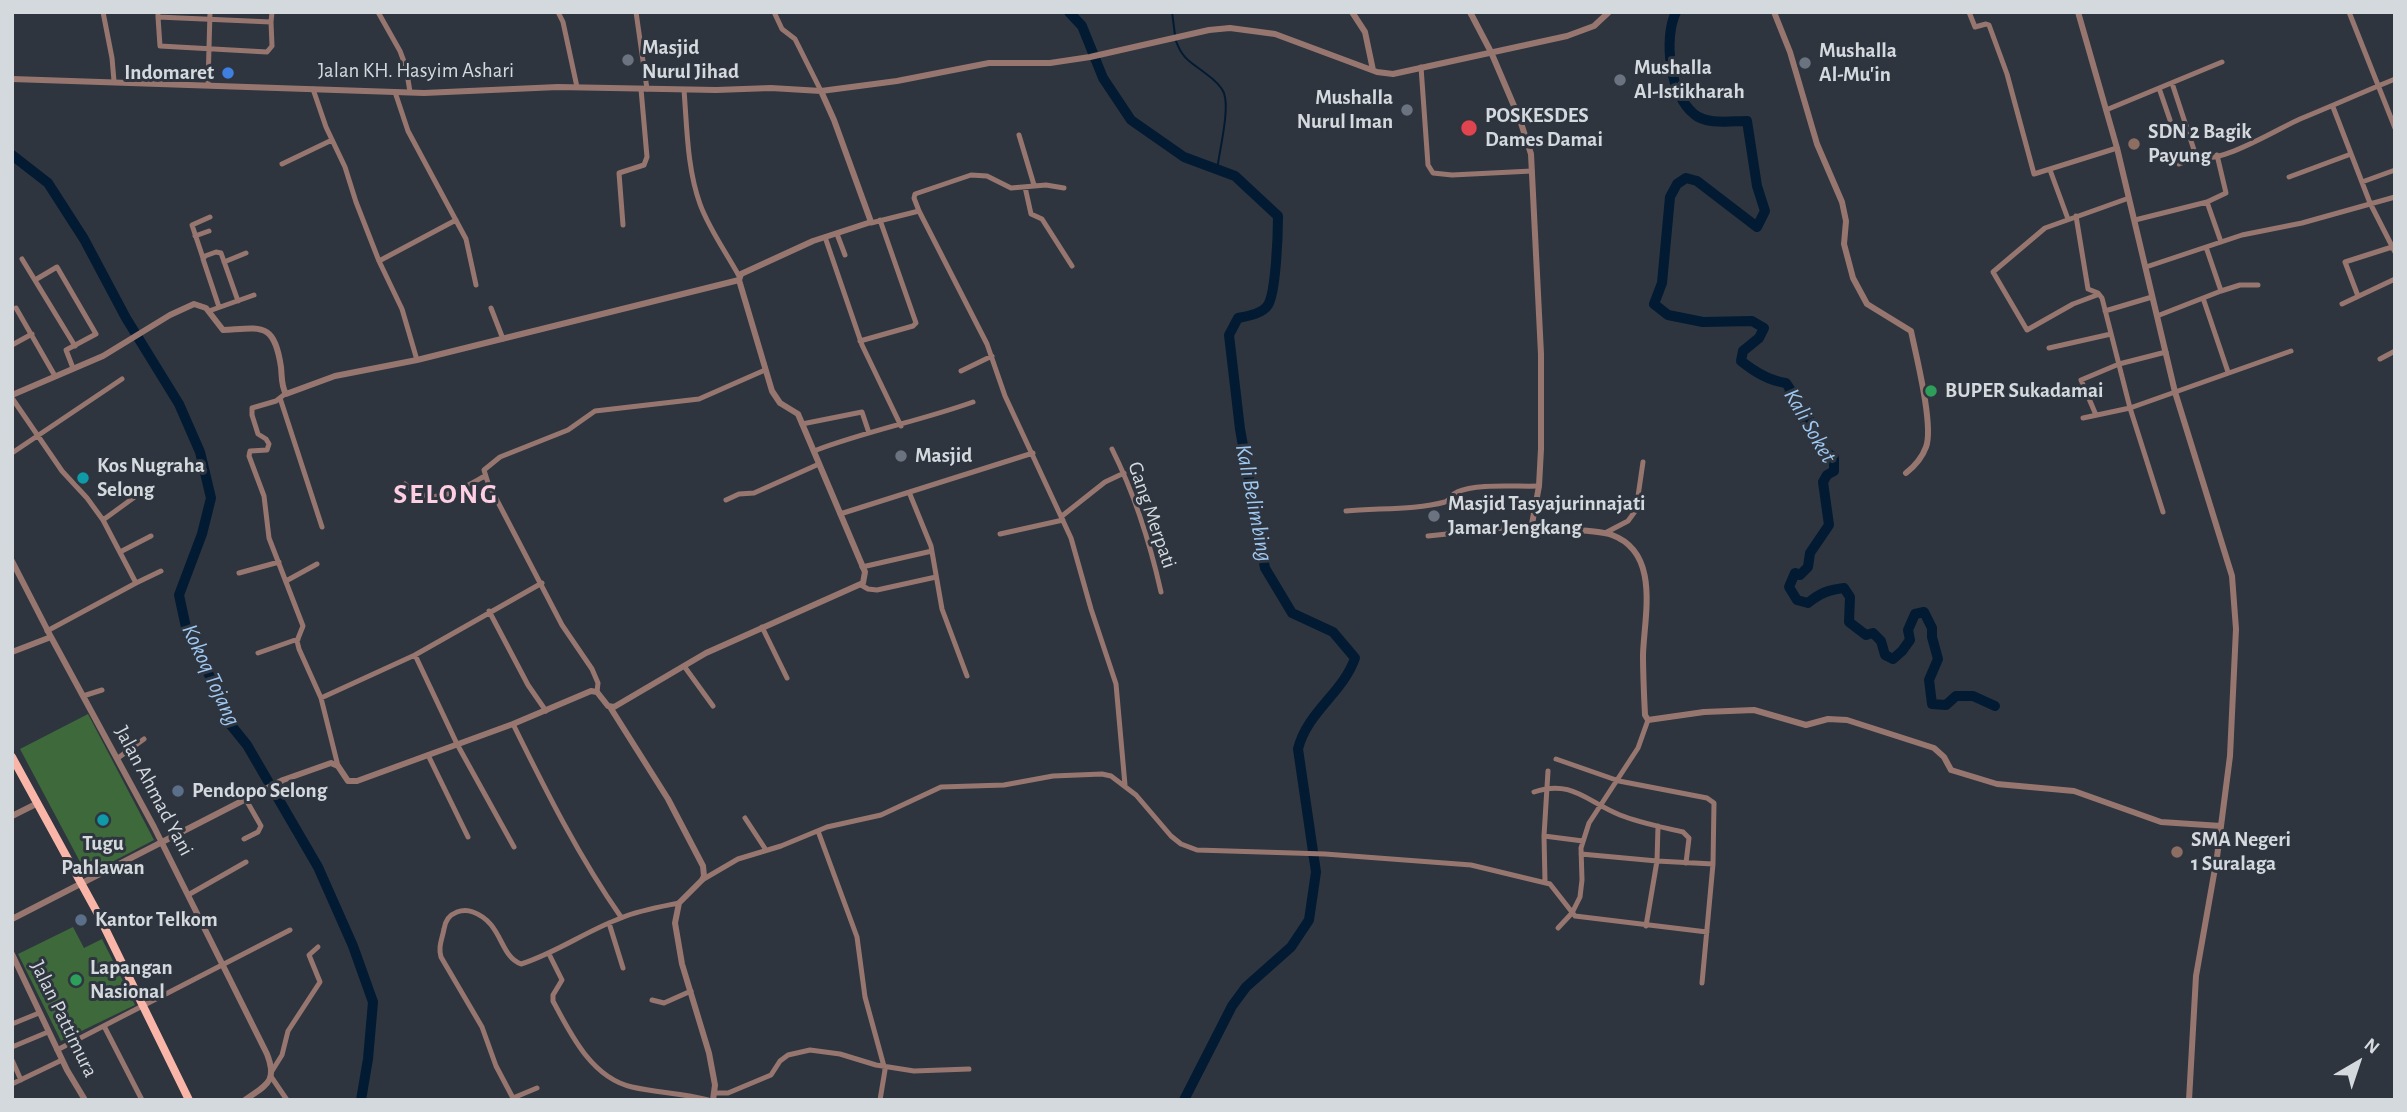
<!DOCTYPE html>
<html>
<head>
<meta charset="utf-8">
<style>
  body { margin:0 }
  #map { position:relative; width:2407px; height:1112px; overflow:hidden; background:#2e353f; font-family:"Alegreya Sans",sans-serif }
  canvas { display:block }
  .frame { position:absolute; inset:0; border:14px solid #d4d9de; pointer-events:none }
  .north { position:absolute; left:2323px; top:1028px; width:70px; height:70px; -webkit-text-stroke:5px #2e353f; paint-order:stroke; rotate:39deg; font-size:19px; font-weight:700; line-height:28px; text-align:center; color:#d4d9de }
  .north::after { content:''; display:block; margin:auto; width:24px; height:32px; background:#d4d9de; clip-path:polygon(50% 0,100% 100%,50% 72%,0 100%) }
</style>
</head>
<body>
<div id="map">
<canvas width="2407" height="1112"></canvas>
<div class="frame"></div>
<div class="north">N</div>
</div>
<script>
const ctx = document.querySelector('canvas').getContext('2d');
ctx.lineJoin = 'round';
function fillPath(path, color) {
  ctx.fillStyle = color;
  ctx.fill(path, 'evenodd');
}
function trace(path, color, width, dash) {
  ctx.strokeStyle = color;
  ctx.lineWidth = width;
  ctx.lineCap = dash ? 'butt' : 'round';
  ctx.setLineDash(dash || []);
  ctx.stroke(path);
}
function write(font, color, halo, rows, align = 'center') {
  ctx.font = font + ' "Alegreya Sans",sans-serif';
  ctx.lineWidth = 6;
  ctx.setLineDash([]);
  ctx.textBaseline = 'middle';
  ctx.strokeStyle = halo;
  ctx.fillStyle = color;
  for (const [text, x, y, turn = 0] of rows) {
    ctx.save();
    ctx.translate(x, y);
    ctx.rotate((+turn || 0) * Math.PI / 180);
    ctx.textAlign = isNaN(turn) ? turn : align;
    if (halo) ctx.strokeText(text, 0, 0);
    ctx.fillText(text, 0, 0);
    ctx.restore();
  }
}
fillPath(new Path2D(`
  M88 714 154 840 87 875 20 749Z
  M73 927 84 948 102 939 135 1005 61 1041 18 954Z`), '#3e693b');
trace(new Path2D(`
  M1172 12 1175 35
  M1176 41C1183 60 1191 62 1205 73 1212 78 1221 86 1224 93 1230 111 1219 151 1217 171`), '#021b33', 2);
trace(new Path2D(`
  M1069 12 1082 26 1103 78 1131 120 1184 157 1235 176 1278 216C1278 234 1276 292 1268 305 1262 314 1248 316 1238 318L1229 335 1240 429 1265 568 1292 613 1333 632 1355 658C1343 693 1307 712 1298 749L1316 872 1309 920 1291 947 1246 987 1232 1006 1184 1100
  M1676 12C1663 39 1670 94 1694 114 1706 125 1731 121 1747 121L1757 186 1765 211 1757 227 1697 181 1686 178 1677 184 1670 197 1662 283 1654 304 1668 315 1703 322 1752 321 1764 328 1759 338 1743 351 1741 361C1755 372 1769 381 1786 383L1790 389 1789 396 1797 403 1800 418H1808C1816 426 1813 436 1820 445 1823 450 1829 454 1834 458V471L1827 475 1823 482 1829 525 1810 553 1808 567 1800 575 1795 573 1789 587 1797 600 1808 603C1820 593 1828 590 1844 588L1850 597 1849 622 1866 635 1873 633 1881 641 1885 655 1893 659 1902 651 1910 640 1908 630 1915 614 1924 612 1932 628V637L1938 659 1929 680 1932 704 1946 705 1956 696H1973L1995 706
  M12 155 48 183 84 239 126 318 179 404 200 452 211 498 202 534 179 595 187 632 223 702 226 719 247 745 318 867 353 946 373 1002 368 1059 361 1100`), '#021b33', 10);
trace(new Path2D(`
  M103 12 112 58 114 81
  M158 12V17L271 22 272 12
  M378 12 400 51 406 67 410 92
  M558 12 563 22 577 87
  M636 12 647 89
  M774 12 782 29 795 39 821 91
  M1969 12 1975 27 1986 24 1989 25 2007 74 2034 174 2117 148
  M2349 12 2395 128
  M158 17 160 46 267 52 272 46 271 22
  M1421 67 1428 165 1433 173 1452 175 1532 171
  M2172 83 2196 156C2217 167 2279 128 2300 119 2332 106 2363 92 2395 79
  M208 84 210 12
  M2159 88 2170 120
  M313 89 326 127 345 167 356 202 379 261 402 309 417 360
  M684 90C687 127 687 168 700 204 709 229 726 252 739 276
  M395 92 408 131 466 239 476 285
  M2333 107 2370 203 2395 252
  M2106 110 2222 62
  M1019 135 1034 185
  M282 164 332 140
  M2179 164 2197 157
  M2050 170 2068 219
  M2289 177 2351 154
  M2362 182 2395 170
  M1025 187 1031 214 1042 219 1072 266
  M2207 202 2226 193 2217 155
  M919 211 914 198 915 194 971 175 987 176 1011 188 1046 185 1064 188
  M2076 216 2088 289 2098 293 2102 298 2130 408 2163 512
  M2135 220 2207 202 2221 242
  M871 223 919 211 987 344 1005 396 1071 538 1091 609 1116 684 1125 785
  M623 225 619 173 644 165 647 157 641 89
  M837 234 845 255
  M195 236 209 231
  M825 237 862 345 901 426
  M203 258 192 225 210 217
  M22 259 75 346
  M379 261 456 220
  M224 262 246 253
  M2146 267 2242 235 2302 223 2395 197
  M35 280 57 267 96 334 66 350 73 368
  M2221 291 2240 285H2258
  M2097 295 2073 304 2027 330 1993 272 2045 228 2129 198
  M2358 296 2345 262 2392 247
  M2203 298 2228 372
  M2342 304 2395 279
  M219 307 203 259 205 256 216 252 221 253 238 301
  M16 308 55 376
  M491 308 503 339
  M209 311 254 295
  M2105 311 2152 297
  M2157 316 2221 291 2206 247
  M860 341 913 326 916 323 880 220
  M12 345 32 334
  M2049 348 2111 334
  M2380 359 2395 351
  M961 371 992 356
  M285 394 276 401 252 408V415L258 434 266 439 269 444 267 450 250 451 249 456 264 496 269 538 303 626 297 641 299 649 321 698 338 766
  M12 398 62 471 87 498 103 520 136 583 47 631
  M280 398 322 527
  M2096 415 2081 380 2119 364 2166 352
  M2083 418 2130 408 2291 351
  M802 424 862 412 869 433
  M1112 449C1135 495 1150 543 1161 592
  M814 451C866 431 920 421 973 402
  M12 453 122 379
  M405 484C430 510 459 490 485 476
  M909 492 931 546 942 609 967 676
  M726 500 739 494 754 493 819 464
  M1346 511C1377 508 1416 510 1445 502 1451 500 1451 494 1457 492 1477 483 1517 487 1539 486
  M840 514 1033 453
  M1062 516 1105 482 1124 473
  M103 520 147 488
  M1605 533 1628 521 1636 510 1643 462
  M1000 534 1063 520
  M1428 536 1532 525
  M120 552 151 536
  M862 567 932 551
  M239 573 279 562
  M286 581 317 564
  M136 583 161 571
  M861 585 868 589 877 590 936 577
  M489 611 528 685 546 711
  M762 627 787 678
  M258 653 298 639
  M415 655 457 744 514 847
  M684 666 713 706
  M597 692 598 683 592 669 562 625 488 483 484 470 500 457 568 430 595 411 699 399 765 370
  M83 696 102 690
  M321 698 415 655 542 583
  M513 724C546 791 579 857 621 917
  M428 755 468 837
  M118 758 144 739
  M1556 759 1619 781 1707 798 1714 803 1713 864 1702 983
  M1534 792C1572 779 1587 802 1620 815 1640 823 1662 827 1683 832L1689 838 1686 863
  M745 818 766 850
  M818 831 857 937 865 997 885 1070 880 1100
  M1544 836 1583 841
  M244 839 258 832 261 826 245 798
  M1581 854 1657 861 1713 864
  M702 880 738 859 781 846 827 827 881 815 941 787 1004 785 1053 776 1102 774 1111 776 1136 795 1171 836 1181 844 1197 850 1325 854 1471 865 1550 884 1575 916 1707 932
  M1545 881 1544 836 1548 771
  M188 895 246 862
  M609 923 623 968
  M1646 926 1657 861 1658 826
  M1558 928 1572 913 1580 897 1582 880 1581 848 1589 823 1638 748 1648 720
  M549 954 562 980 553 995V1001C571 1035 592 1078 632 1087 658 1093 683 1093 708 1100
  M652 1000 664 1003 691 991
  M12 1024 39 1013
  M104 1026 142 1100
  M12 1047 48 1032
  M57 1050 290 930
  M12 1060 21 1080
  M272 1071 282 1055 288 1031 320 982 309 955 318 947
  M272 1078 287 1100
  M12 1084 62 1060
  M715 1093H728L771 1075 780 1061 788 1055 810 1050 840 1054 876 1065 914 1071 969 1069
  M513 1098 537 1088
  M514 1100 496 1066 482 1027 441 957C438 946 442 940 444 929 445 922 449 915 457 912 462 910 468 910 473 912 503 923 499 956 521 964 556 953 586 931 621 918 640 910 659 907 679 903`), '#97766f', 5);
trace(new Path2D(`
  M1352 12 1365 32 1373 70
  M1470 12 1491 52 1520 120 1531 154 1541 354V449L1539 486 1532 524 1537 528C1557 530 1596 529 1612 535 1661 553 1644 617 1643 655 1643 675 1644 695 1645 715L1648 720 1704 712 1754 710 1806 725 1828 719 1847 720 1934 748 1944 757 1951 770 1997 784 2074 791 2161 822 2221 826
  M1774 12 1790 52 1817 144 1842 202 1846 221 1844 244 1853 278 1867 304 1911 331C1916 355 1934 426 1926 447 1922 458 1915 466 1906 473
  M2078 12 2117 148 2175 392 2232 576 2236 629 2230 756 2217 857 2196 976 2189 1100
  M12 79 424 93 558 87 716 90 771 88 821 91 897 81 989 63H1050L1090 57 1209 30 1230 28 1275 34 1377 72 1393 74 1567 36 1594 26 1609 12
  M12 395 103 356 170 315 194 304 206 308 223 330C261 328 274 321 281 367 282 376 281 386 286 394L335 376 417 360 739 280
  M12 561 51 637 154 827 267 1054C278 1082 266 1085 245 1100
  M12 652 51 637
  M610 707 668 799 703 866 704 876 702 880 679 903 675 923 682 964 709 1053 715 1085 713 1100
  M12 816 38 803
  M12 919 283 780 331 763 338 766 348 781H357L513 724 591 691 597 692 608 706 614 707 706 653 863 583 865 572 798 414 780 403 772 391 739 280 741 274 813 241 871 222 834 120 821 91
  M12 954 67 1070 85 1100`), '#97766f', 6);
trace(new Path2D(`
  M12 757 98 914 189 1100`), '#f9b6a8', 8);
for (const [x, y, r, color] of [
  [628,60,7,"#6b7280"],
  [1805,63,7,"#6b7280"],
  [228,73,7,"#3f7fe0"],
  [1620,80,7,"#6b7280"],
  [1407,110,7,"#6b7280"],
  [1469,128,9,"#e0444e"],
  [2134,144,7,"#8d6e63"],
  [1931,391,7,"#2e9e5b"],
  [901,456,7,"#6b7280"],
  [83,478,7,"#0f9aa8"],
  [1434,516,7,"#6b7280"],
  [178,791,7,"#5c6f8a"],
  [103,820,7,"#0f9aa8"],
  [2177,852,7,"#8d6e63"],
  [81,920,7,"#5c6f8a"],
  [76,980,7,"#2e9e5b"]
]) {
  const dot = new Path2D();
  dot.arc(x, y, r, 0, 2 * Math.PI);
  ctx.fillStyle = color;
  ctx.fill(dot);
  trace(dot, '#2e353f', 2.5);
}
write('bold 21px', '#d4d9de', '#2e353f', [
  ["Masjid",642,48],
  ["Nurul Jihad",642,72],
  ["Mushalla",1819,51],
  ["Al-Mu'in",1819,75],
  ["Mushalla",1634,68],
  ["Al-Istikharah",1634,92],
  ["Indomaret",214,73,"right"],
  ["Mushalla",1393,98,"right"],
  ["Nurul Iman",1393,122,"right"],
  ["POSKESDES",1485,116],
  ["Dames Damai",1485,140],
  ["SDN 2 Bagik",2148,132],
  ["Payung",2148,156],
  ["BUPER Sukadamai",1945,391],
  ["Masjid",915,456],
  ["Kos Nugraha",97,466],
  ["Selong",97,490],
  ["Masjid Tasyajurinnajati",1448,504],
  ["Jamar Jengkang",1448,528],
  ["Pendopo Selong",192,791],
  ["SMA Negeri",2191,840],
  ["1 Suralaga",2191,864],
  ["Tugu",103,844,"center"],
  ["Pahlawan",103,868,"center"],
  ["Kantor Telkom",95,920],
  ["Lapangan",90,968],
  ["Nasional",90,992]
], 'left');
write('21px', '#d4d9de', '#2e353f', [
  ["Jalan KH. Hasyim Ashari",416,71],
  ["Gang Merpati",1152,515,71],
  ["Jalan Ahmad Yani",154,791,62],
  ["Jalan Pattimura",64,1019,64]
]);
write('italic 23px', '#9fc8f2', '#2e353f', [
  ["Kali Soket",1810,426,60],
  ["Kali Belimbing",1254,503,79],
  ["Kokoq Tojang",211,675,65]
]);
ctx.letterSpacing = '2px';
write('bold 28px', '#fecee2', '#2e353f', [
  ["SELONG",446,495]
]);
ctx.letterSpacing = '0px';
</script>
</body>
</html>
